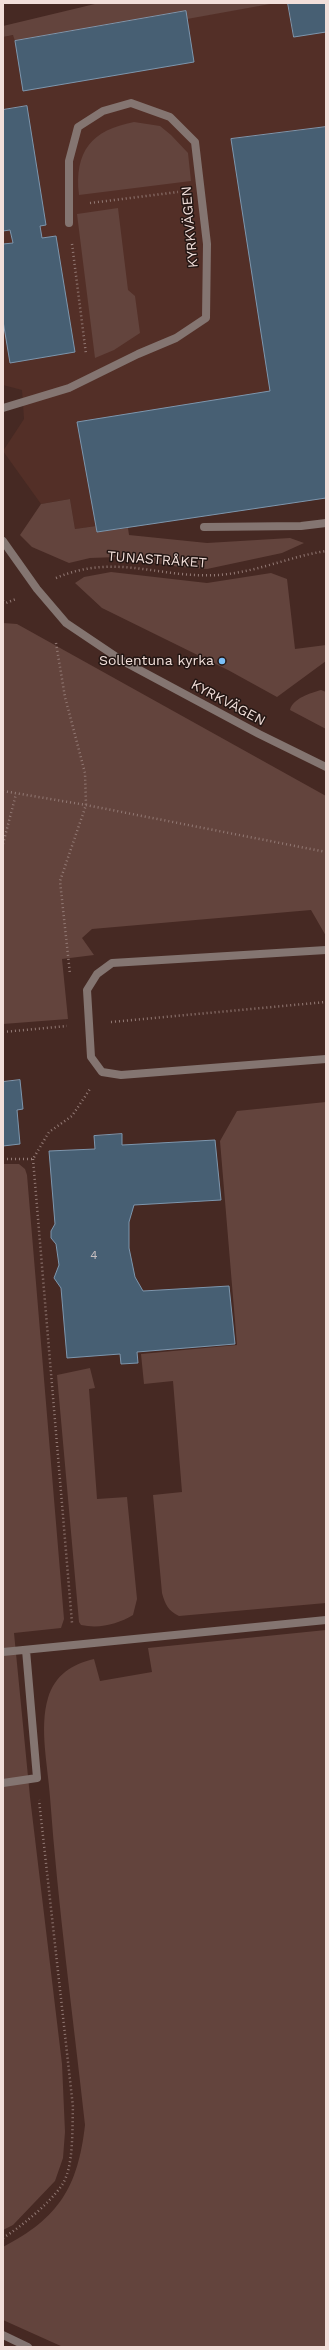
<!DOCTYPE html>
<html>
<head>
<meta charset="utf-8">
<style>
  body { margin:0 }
  #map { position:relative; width:329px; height:2350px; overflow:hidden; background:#462923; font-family:"Work Sans",sans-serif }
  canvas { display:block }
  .frame { position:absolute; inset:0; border:4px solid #f2dfda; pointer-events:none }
</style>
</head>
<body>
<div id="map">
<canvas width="329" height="2350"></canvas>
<div class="frame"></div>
</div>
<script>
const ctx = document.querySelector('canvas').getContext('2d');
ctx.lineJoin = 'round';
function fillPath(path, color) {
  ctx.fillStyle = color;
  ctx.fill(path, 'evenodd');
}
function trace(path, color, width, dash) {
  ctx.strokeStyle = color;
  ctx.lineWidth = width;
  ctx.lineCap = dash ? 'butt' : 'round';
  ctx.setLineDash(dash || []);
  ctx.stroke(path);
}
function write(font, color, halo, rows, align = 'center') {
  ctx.font = font + ' "Work Sans",sans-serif';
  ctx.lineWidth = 3;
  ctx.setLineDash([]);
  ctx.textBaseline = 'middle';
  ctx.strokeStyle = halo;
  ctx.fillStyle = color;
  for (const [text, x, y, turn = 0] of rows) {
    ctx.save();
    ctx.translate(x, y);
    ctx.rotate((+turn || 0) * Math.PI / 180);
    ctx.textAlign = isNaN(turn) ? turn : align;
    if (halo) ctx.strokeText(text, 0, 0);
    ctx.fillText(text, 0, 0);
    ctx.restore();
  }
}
fillPath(new Path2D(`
  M276 3H326V498L97 532 96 526 75 529 70 499 41 504 3 451 24 419 22 390 3 385V37L14 35 15 41 186 11 187 18Z`), '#532f27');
fillPath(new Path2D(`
  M99 3H276L187 19 185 11 15 41 13 35 3 37V26Z
  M134 122 160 126 171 135 188 153 191 181 79 195C74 151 92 130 134 122Z
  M118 208 128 290 135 296 140 333 114 350 95 358 77 214Z
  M70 499 75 529 96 526 97 532 128 528 129 535 207 543 290 538 304 543 282 553 207 569 180 567 117 557 90 558 69 563 32 547 20 535 41 504Z
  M111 572 207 583 271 573 287 579 295 649 326 645V661L277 697 228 670 102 608 75 583 84 577Z
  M3 623 17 624 326 796V936L311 910 92 929 82 938 94 955 62 959 68 1019 3 1024Z
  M321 690 326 692V729L290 710C293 698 311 693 321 690Z
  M326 1102V1603L179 1616C168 1611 165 1604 162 1593L153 1495 182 1492 173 1381 144 1384 141 1354 237 1345 220 1141 237 1111Z
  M3 1164H19L25 1169 27 1175 64 1619 61 1628 14 1633 30 1797 62 2064 65 2132 63 2158 55 2181 13 2225 3 2230Z
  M90 1368 95 1388 89 1389 97 1499 127 1497 137 1599 133 1615C118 1624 100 1629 81 1625L79 1622 57 1375Z
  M326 1630V2347H63L3 2320V2247C59 2218 78 2187 85 2125 73 2016 58 1907 50 1797 48 1766 39 1728 48 1698 55 1675 72 1664 94 1659L100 1681 152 1672 148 1648Z`), '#63443d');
const building = new Path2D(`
  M288 3H326V32L294 37Z
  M186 11 194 62 23 91 15 41Z
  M27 106 46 225 40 226 42 238 56 236 75 352 10 363 3 321V244L13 243 10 230 3 231V110Z
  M326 127V498L97 532 77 422 270 391 231 139Z
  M20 1080 23 1109 17 1110 20 1144 3 1146V1082Z
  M122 1134V1145L215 1140 221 1200 134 1205 129 1222V1248L135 1277 143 1291 229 1286 235 1344 137 1352 138 1363 121 1364 120 1354 67 1358 61 1288 54 1278 59 1265 56 1244 51 1238V1231L55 1224 49 1151 95 1149 94 1136Z`);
fillPath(building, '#475f73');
trace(building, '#7d96ad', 1);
trace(new Path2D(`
  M90 203 178 192
  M72 244 86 354
  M56 578C119 551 165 582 228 574 261 570 293 556 326 551
  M3 601 6 603 16 599
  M56 643 65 697 85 773 86 805 60 881 70 974
  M3 791 86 805 326 852
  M3 844 16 794
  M111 1022 326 1002
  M3 1032 67 1026
  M3 1159H33L49 1132 72 1116 90 1089
  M33 1159 72 1623
  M3 2238C22 2226 49 2204 62 2185 74 2167 72 2129 73 2107L39 1800`), '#937a75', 2.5, [1, 3]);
trace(new Path2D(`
  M3 408 69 388 138 354 176 338 206 318 207 244 195 142 170 117 131 103 103 111 78 127 69 161V223
  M204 527 301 526 326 523
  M326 950 112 963 97 974 87 990 91 1057 102 1072 121 1075 326 1059
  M3 1652 326 1620
  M3 1783 37 1778 26 1650`), '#847571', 8);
trace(new Path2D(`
  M3 541 37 589 66 623 121 660 259 734 326 767
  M3 2335 28 2347`), '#847571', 8);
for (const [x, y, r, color] of [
  [222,661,4,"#7abff8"]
]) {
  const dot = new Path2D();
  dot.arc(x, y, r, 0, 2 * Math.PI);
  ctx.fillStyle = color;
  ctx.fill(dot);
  trace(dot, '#231613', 1.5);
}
write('12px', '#c7bfc0', null, [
  ["4",94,1255]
]);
write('14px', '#f2dfda', '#231613', [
  ["KYRKVÄGEN",190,227,-95],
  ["TUNASTRÅKET",157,560,4],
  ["KYRKVÄGEN",228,703,28]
]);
write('14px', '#f2dfda', '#231613', [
  ["Sollentuna kyrka",214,661]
], 'right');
</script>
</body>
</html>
